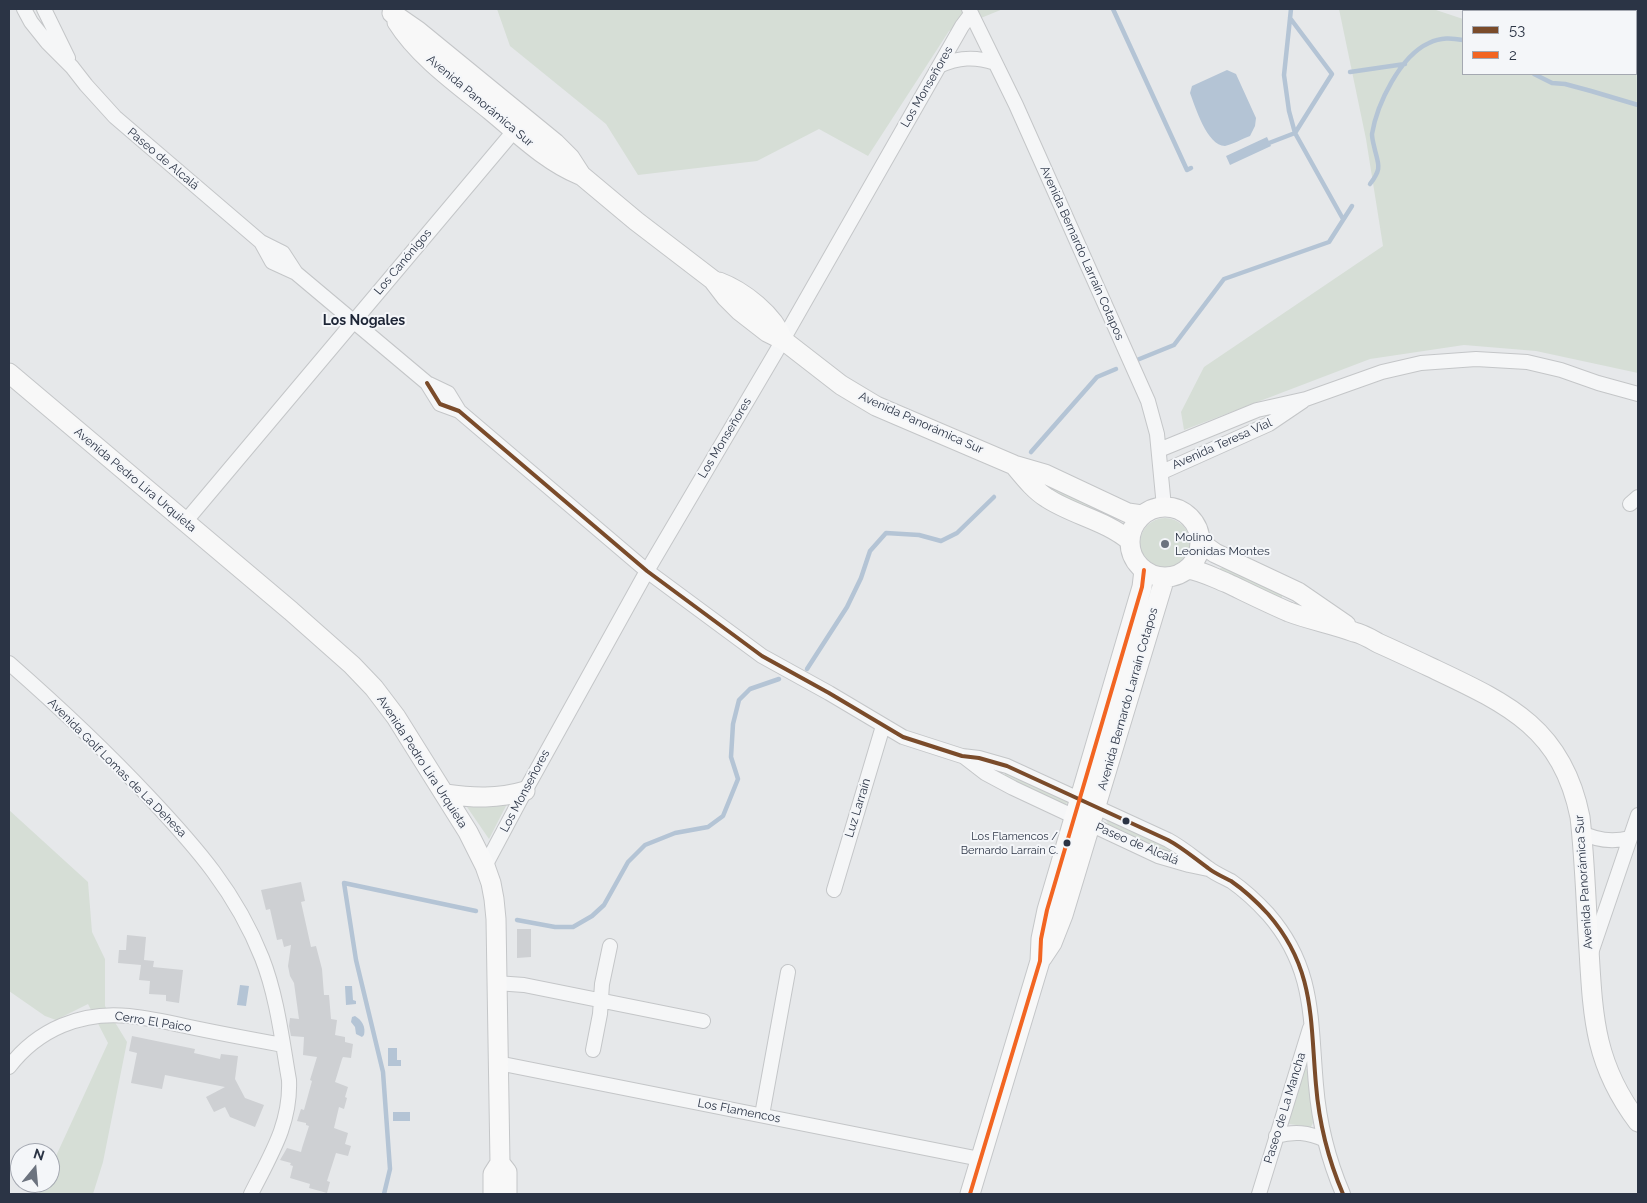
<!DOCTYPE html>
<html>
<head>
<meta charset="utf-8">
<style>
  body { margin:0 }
  #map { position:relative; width:1647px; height:1203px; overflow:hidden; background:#e6e8ea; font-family:Raleway,sans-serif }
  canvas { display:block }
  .frame { position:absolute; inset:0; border:10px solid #2b3445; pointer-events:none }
  .legend { position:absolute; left:1462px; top:10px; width:175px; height:65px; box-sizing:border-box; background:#f4f6f9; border:1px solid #a4a8b1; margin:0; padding:6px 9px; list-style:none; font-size:15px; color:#2b3445 }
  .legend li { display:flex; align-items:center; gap:10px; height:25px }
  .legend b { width:25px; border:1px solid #a4a8b1 }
  .north { position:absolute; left:10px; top:1143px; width:50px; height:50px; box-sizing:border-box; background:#f4f6f9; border:1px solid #a4a8b1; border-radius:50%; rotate:17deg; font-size:14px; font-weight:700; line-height:20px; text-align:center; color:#2b3445 }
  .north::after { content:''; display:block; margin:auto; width:18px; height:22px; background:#6c737f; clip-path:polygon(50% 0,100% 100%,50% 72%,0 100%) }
</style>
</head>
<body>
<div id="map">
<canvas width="1647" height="1203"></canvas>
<div class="frame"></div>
<ul class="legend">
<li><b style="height:6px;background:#7a4b2a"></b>53</li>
<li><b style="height:6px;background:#f26522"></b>2</li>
</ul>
<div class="north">N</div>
</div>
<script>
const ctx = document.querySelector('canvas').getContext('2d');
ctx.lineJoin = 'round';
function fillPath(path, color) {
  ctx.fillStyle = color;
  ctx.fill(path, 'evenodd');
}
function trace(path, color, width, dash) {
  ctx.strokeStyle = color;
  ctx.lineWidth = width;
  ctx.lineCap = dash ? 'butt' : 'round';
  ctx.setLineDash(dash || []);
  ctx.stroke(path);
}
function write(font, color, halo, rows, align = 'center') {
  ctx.font = font + ' Raleway,sans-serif';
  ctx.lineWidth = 4;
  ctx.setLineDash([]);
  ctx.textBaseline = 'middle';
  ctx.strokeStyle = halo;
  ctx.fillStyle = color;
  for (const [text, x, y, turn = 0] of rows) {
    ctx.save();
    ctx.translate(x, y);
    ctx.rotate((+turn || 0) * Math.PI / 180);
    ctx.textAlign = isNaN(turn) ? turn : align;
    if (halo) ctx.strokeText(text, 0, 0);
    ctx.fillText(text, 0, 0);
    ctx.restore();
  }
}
fillPath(new Path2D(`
  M497 9H1003L949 31 868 156 819 129 757 161 638 175 606 124 510 46Z
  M1339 9H1433L1463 19V74H1636V71L1638 72V373L1536 351 1464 345 1370 359 1184 430 1181 412 1204 367 1383 246 1366 139Z
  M1043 485 1060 488 1110 512 1112 516 1109 520 1060 500Z
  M1140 543a25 25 0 1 1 50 0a25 25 0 1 1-50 0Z
  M1225 567 1282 593V599L1279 601 1220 573V568Z
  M1008 772 1066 799 1068 803 1063 805 1005 777V774Z
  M507 804 489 839 467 807 495 806Z
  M9 810 88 882 92 932 105 959V1006L127 1042 103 1162 93 1194H38L43 1183H50V1169L108 1043 88 1004 56 1020 45 1016 9 991Z
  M1109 819 1173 848 1174 851 1170 853 1108 824 1106 820Z
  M1308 1068 1310 1071 1313 1123 1311 1127 1289 1124 1288 1118 1303 1070Z`), '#d6ded6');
fillPath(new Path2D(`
  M1227 70 1236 74 1256 118 1255 126 1250 136C1244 138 1231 145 1225 146 1207 146 1195 106 1190 93L1192 86Z
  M1267 137 1271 146 1230 165 1226 156Z
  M240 985 249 986 246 1006 237 1005Z
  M345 986H352L353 1000 356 1001V1004L346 1005Z
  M355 1016C362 1020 366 1027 364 1035L362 1037 356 1034 355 1027 351 1022 352 1017Z
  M388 1048H397V1060H401V1066H388Z
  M393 1112H410V1121H393Z`), '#b4c4d5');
trace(new Path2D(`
  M1113 9 1187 170 1191 168
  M1291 9 1284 75 1289 111 1295 133 1343 219
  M1350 72 1405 64
  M1534 74 1552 83 1565 84 1591 91 1638 105
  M1269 143 1295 133 1332 74 1290 18
  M1370 184C1383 167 1378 165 1374 146 1373 142 1372 138 1372 134 1377 104 1400 56 1429 43 1441 37 1452 38 1463 40
  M1137 360 1174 345 1224 279 1329 242 1352 206
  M1031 452 1097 377 1116 369
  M807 669 847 607 861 578 870 551 886 533 919 535 941 541 957 533 994 497
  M517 920 555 927H573L592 916 604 905 628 862 645 845 675 833 708 827 723 816 738 779 731 757 733 724 739 700 750 689 779 679
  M384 1194 390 1169 383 1072 356 960 344 883 476 911`), '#b4c4d5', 4.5);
fillPath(new Path2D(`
  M1159 544a6 6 0 1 1 12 0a6 6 0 1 1-12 0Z
  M301 882 305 901 301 902 311 947 316 946 322 969 324 995H329L331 1019 337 1020 335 1035 345 1037V1042L353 1044 351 1058 343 1057 342 1059 335 1082 348 1087 345 1097 347 1098 344 1109 339 1107 334 1128 348 1133 345 1144 351 1146 348 1156 336 1153 327 1181 330 1182 327 1193 309 1188 310 1184 290 1178 293 1166 290 1165 291 1163 280 1160 287 1148 301 1152 302 1148 309 1126 306 1125V1123L297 1121 301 1109 304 1110 312 1081 310 1080 317 1057 303 1055 304 1037 291 1036 289 1026 290 1018 299 1019 294 983 290 976 288 966 291 945 284 947 282 939 277 940 270 909 266 910 261 890Z
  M517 929H531V957L517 958Z
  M127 935 146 937 144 960 154 961 153 967 183 970 179 1003 166 1001V995L149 994 150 981 139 980 141 965 118 963 119 950H126Z
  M132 1036 195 1049 194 1053 220 1059 221 1054 238 1056 235 1079 245 1098 264 1105 255 1127 230 1117 225 1107 214 1112 206 1097 225 1087 165 1075 162 1089 131 1083 137 1053 129 1051Z`), '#ced0d3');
const street = new Path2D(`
  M24 9 31 22 47 42 72 67 86 85 115 117 261 242 283 253 296 273
  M44 9 68 58
  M969 9 1016 105 1148 401 1157 434 1164 507
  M939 66C958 57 975 56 995 63
  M261 242 272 262 296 273 427 383 448 393 459 411
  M427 383 440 404 459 411 647 571 762 656 829 693 903 737 962 756 979 758 1007 766 1168 840C1183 848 1194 858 1208 868 1214 873 1223 877 1231 881 1244 890 1257 902 1268 914 1315 968 1310 1018 1316 1085 1319 1122 1328 1159 1343 1194
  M1159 450 1257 410 1306 399 1382 372 1421 363 1476 359 1527 362 1561 370 1598 383 1638 394
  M1162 472 1269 424 1303 401
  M1630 504 1638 497
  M185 522 519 125
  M9 663C58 706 105 750 149 797 196 847 236 892 262 958 277 996 282 1040 289 1080 291 1124 270 1156 251 1194
  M963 756 985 773 1013 788 1158 856 1189 865 1208 869
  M1581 832C1597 841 1613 842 1630 838
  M485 866 525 791 647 571 776 352 962 26 971 14
  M834 890 883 726
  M1591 953 1638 815
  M496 983 524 985 703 1021
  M593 1050 600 1014 602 984 610 946
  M498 1063 980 1159
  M9 1067C38 1029 82 1011 129 1016 148 1018 167 1022 185 1026 218 1033 250 1039 283 1045
  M762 1115 788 972
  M1276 1136C1294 1131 1308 1132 1325 1140
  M1259 1194 1310 1028`);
const secondary = new Path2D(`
  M392 13 418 31 555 143 570 158 581 175 636 221 713 280 726 297 740 311 767 332 783 340 841 385 876 406 897 415 1014 465 1045 474 1128 513 1142 515
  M397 22C419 57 459 85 491 111 519 134 546 161 580 175
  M719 282C743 291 774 315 783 340
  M9 373 291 611 352 665 374 688 396 717 468 832 485 866 491 883 494 899 496 919 500 1163 493 1174V1194
  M1014 465C1024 477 1034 490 1047 498 1073 515 1107 521 1130 541
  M1130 542a35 35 0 1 1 70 0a35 35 0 1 1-70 0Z
  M1201 543 1215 553 1298 592 1346 625
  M1188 569C1202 571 1214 578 1227 583 1248 593 1268 603 1289 612 1310 620 1333 624 1354 632 1363 634 1371 639 1378 643 1396 651 1413 659 1430 667 1506 703 1562 727 1580 817 1585 861 1586 906 1589 950 1593 1019 1595 1065 1638 1122
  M445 794C473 798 498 799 525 791
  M1042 958 1052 943 1063 915 1165 577
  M500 1163 507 1172V1194
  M970 1194 1040 961 1041 939 1047 910 1142 587 1144 570`);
trace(street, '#c4c6c8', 16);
trace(secondary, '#c4c6c8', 21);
trace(street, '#f5f6f7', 14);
trace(secondary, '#f8f8f8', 19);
trace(new Path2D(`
  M427 383 440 404 459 411 647 571 762 656 829 693 903 737 962 756 979 758 1007 766 1168 840C1183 848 1194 858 1208 868 1214 873 1223 877 1231 881 1244 890 1257 902 1268 914 1315 968 1310 1018 1316 1085 1319 1122 1328 1159 1343 1194`), '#7a4b2a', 4);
trace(new Path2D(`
  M970 1194 1040 961 1041 939 1047 910 1142 587 1144 570`), '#f26522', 4);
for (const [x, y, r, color] of [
  [1165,544,5,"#6c737f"],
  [1126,821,4.5,"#2b3445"],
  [1067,843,4.5,"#2b3445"]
]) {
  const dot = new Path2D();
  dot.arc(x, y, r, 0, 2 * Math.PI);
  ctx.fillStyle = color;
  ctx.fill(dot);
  trace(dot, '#f4f6f9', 2);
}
write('11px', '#2b3445', '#f4f6f9', [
  ["Los Flamencos /",1058,837],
  ["Bernardo Larraín C.",1058,851]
], 'right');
write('12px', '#2b3445', '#f4f6f9', [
  ["Los Monseñores",927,87,-60],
  ["Avenida Panorámica Sur",480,101,40],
  ["Paseo de Alcalá",163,159,40],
  ["Avenida Bernardo Larraín Cotapos",1082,253,66],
  ["Los Canónigos",403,262,-50],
  ["Avenida Panorámica Sur",921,423,24],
  ["Los Monseñores",725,438,-59],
  ["Avenida Teresa Vial",1222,444,-24],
  ["Avenida Pedro Lira Urquieta",135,480,40],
  ["Avenida Bernardo Larraín Cotapos",1128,699,-74],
  ["Avenida Pedro Lira Urquieta",422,762,57],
  ["Avenida Golf Lomas de La Dehesa",117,768,45],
  ["Los Monseñores",525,791,-62],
  ["Luz Larraín",858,808,-73],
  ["Paseo de Alcalá",1137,844,23],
  ["Avenida Panorámica Sur",1584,882,-94],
  ["Cerro El Paico",153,1022,9],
  ["Paseo de La Mancha",1285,1108,-73],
  ["Los Flamencos",739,1111,11]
]);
write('12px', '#2b3445', '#f4f6f9', [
  ["Molino",1175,537],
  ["Leonidas Montes",1175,551]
], 'left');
write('bold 14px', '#1d2536', '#f4f6f9', [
  ["Los Nogales",364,321]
]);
</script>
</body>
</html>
